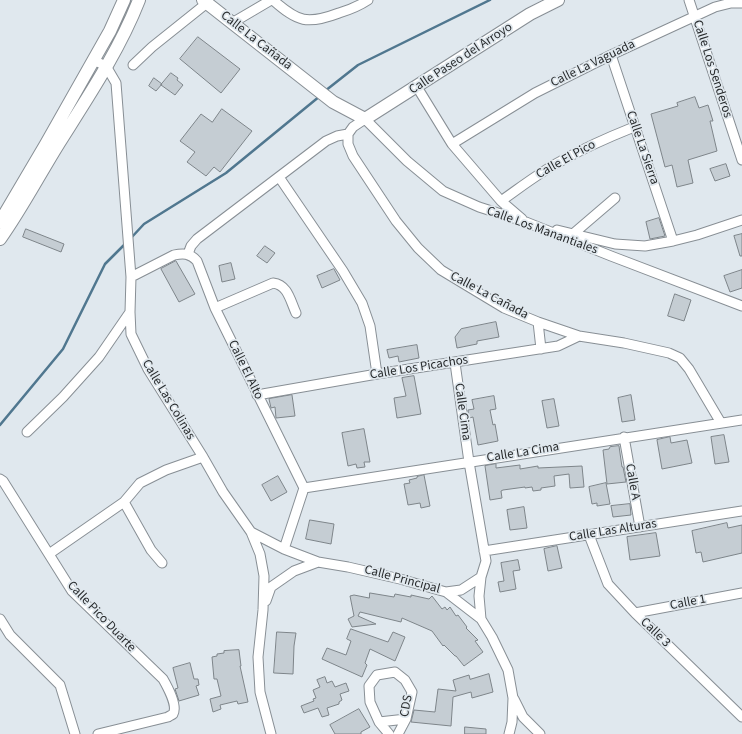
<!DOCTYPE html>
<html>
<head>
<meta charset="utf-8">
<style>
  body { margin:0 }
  canvas { display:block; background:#e0e8ee }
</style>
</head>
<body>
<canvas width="742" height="734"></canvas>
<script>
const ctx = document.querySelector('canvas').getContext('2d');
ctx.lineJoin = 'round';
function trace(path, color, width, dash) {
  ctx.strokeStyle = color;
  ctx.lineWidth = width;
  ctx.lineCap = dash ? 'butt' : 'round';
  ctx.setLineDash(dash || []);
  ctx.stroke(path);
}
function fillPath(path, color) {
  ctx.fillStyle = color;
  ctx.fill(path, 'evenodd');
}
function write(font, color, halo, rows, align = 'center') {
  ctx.font = font + ' "Source Sans 3",sans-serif';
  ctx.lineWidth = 3.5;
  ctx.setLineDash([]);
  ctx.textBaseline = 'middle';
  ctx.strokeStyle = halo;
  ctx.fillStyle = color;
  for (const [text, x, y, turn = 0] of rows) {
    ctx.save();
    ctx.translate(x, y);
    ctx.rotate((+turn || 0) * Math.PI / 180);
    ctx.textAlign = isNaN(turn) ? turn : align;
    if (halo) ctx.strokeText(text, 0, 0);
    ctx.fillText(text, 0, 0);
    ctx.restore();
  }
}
trace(new Path2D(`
  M325 91 358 65 490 0
  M131 238 144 224 226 173 320 96
  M0 425 63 349 105 264 126 243`), '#50778f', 2.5);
const building = new Path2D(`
  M198 37 240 69 221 93 180 59Z
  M171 73 178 78 177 80 183 85 175 95 161 85Z
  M154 78 162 84 156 91 149 86Z
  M695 97 699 108 708 105 713 121H710L717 151 688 160 693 183 677 187 672 165 665 167 651 114 678 106 677 103Z
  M222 109 252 131 220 172 214 167 206 176 187 162 195 152 180 141 201 114 212 122Z
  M726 164 730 176 715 181 710 169Z
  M659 218 665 236 650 239 646 222Z
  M26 229 64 244 61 252 23 237Z
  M742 234V256H740L734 236Z
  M265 246 275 253 267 263 257 256Z
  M176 261 195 294 179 302 161 269Z
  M231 263 235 279 222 282 219 266Z
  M334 269 340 280 322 288 317 276Z
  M742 270V288L730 292 724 276Z
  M675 294 691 300 684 321 668 316Z
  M496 322 499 337 477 341V344L457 348 455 337 461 329Z
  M417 345 419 358 399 362 398 356 389 358 387 350Z
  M414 376 421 414 397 418 394 398 406 396 402 378Z
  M292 395 295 416 276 418 275 407 271 408 269 399Z
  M631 395 635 420 622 422 618 398Z
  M494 396 496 409 490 410 493 425 495 424 498 441 478 445 473 417 469 418 468 410 474 409 472 400Z
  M554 399 559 426 547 428 542 401Z
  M364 429 370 462H364L365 467 357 468 356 464 348 466 342 433Z
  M724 435 729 462 715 464 711 437Z
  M670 437 671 443 687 440 692 463 662 469 657 440Z
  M619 446 622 467H623L626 482 607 484 603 450 609 449 610 447Z
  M496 464V468L520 465V469L538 466V468L582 466 584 487 570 488 569 474 554 476 555 486 541 488V490L533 491 532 487 525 488V487L503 490 501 491 502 498 490 500 485 466Z
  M424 475 430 506 421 508 420 503 408 505 404 484 410 483 409 480 417 478V477Z
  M278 476 287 492 271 501 262 485Z
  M606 483 610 504 597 506V503L592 504 589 487Z
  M630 504 631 515 613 517 611 506Z
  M524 507 527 528 510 530 507 510Z
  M310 520 334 524 331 544 306 539Z
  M727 523 728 528 742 525V553L703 562 701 552 696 553 692 531Z
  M656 533 660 556 630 560 627 537Z
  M557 546 562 568 548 571 544 549Z
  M518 560 520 570 513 571 516 589 500 592 498 582 504 581 501 563Z
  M370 593 394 597 395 594 411 597V595L429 599 432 596 442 609 445 607 447 610 450 607 456 616 458 615 467 627 466 628 478 640 475 641 483 652 464 666 456 656H455L444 645 443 646 432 631 402 618 401 622 360 612 358 616 376 624 352 627 348 619 354 616 350 596 354 595 369 598Z
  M351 629 388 642 393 632 405 637 395 661 370 649 365 663 367 665 362 677 322 659 327 648 346 655 351 641 347 639Z
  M277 632 296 633 294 646 293 674 274 673Z
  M239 650 241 666H240L248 702 238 704 237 701 220 705 221 709 213 712 210 699 221 696 217 679H214L212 657 217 656V654L224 653V651Z
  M190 663 194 679H198L199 685 196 686 199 695 179 701 175 689 178 688 173 668Z
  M489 674 493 692 472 698 471 692 453 697 451 726 411 722 414 710 435 712 438 689 456 691 453 680 469 675 470 679Z
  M325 677 327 683 332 681 335 687 346 683 349 691 340 694 342 700 339 702V704L327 708 329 715 322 717 318 708 304 713 301 706 314 701 313 699 316 698 313 690 320 687 317 680Z
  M359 709 370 727 361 732V734H335L330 725Z
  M465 727 486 729V734H465Z`);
fillPath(building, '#c5cdd3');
trace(building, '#7e858a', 1);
const street = new Path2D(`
  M273 0C298 22 307 25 339 13 349 10 359 6 368 0
  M689 0 742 160
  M232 23 271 0
  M611 55 673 241
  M93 60 106 66 116 83 131 277 130 312 131 334 148 369 203 457 223 492 251 532 260 554 264 576 263 610 258 657 260 692 271 734
  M133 65 152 47 207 3
  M417 87 452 144 501 201 522 219
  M452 144 535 93 611 55 715 7 731 3H742
  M279 177 343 271 362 303 370 326 377 374
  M501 201C521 187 540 172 561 161 584 148 609 137 634 127
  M557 230 615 244 645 246 673 241 697 235 742 220
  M573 234 615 198
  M188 254 191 246 197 239 326 141 337 136 348 134
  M131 277 174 255C183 253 190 253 197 261L215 308 304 488
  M215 308 273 283C288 285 290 300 296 313
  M538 322 541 349
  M257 395 377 374 558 346 579 336
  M721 423 689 369 680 358 669 353 624 343 579 336 538 322 504 308 441 270 418 248 396 221 353 156 348 144V134L353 127 365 119 407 161 443 191 479 207 526 222 611 256 742 306
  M27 432 63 397 99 357 130 312
  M624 437 640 527
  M0 479 3 481 72 591 163 679C167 686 178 706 173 714 172 715 169 716 168 717L98 734
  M304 488 742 420
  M124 502 151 550 162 563
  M251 532 284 549 318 562
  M589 535 608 584 635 613 742 717
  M284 549 304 488
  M484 551 742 511
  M49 554 124 502 140 483 166 470 203 457
  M446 592 461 590 481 577 486 561 469 462 455 363
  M266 601 271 587 294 571 318 562 348 567 400 579 446 592 481 619 492 637 508 670 513 698 512 722 509 734
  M635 613 742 593
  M0 619 10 635 60 685 75 734
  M481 619 479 596 481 577
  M514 699 523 717 540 734
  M379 722 406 719
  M389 734 379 722 370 702 369 686 377 675 395 672 405 680 412 692 406 719 398 734`);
const secondary = new Path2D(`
  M203 0 333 102 365 119 530 14 558 0
  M0 222 46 144 110 31 124 0
  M0 239C22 208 39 175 59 143 88 97 119 51 139 0`);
trace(street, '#888f95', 11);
trace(secondary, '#888f95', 14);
trace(street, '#fff', 9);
trace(secondary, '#fff', 12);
write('13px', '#282b2d', '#e0e8ee', [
  ["Calle La Cañada",256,41,38],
  ["Calle Paseo del Arroyo",461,59,-33],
  ["Calle La Vaguada",593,64,-26],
  ["Calle Los Senderos",712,69,72],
  ["Calle La Sierra",642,148,71],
  ["Calle El Pico",566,160,-29],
  ["Calle Los Manantiales",542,231,20],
  ["Calle La Cañada",489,296,28],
  ["Calle Los Picachos",419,368,-9],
  ["Calle El Alto",245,370,64],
  ["Calle Las Colinas",168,400,59],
  ["Calle Cima",462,412,82],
  ["Calle La Cima",523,453,-9],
  ["Calle A",632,482,80],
  ["Calle Las Alturas",613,531,-9],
  ["Calle Principal",402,580,15],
  ["Calle 1",688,603,-11],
  ["Calle Pico Duarte",101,617,46],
  ["Calle 3",655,633,44],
  ["CDS",407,706,-79]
]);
</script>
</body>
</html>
